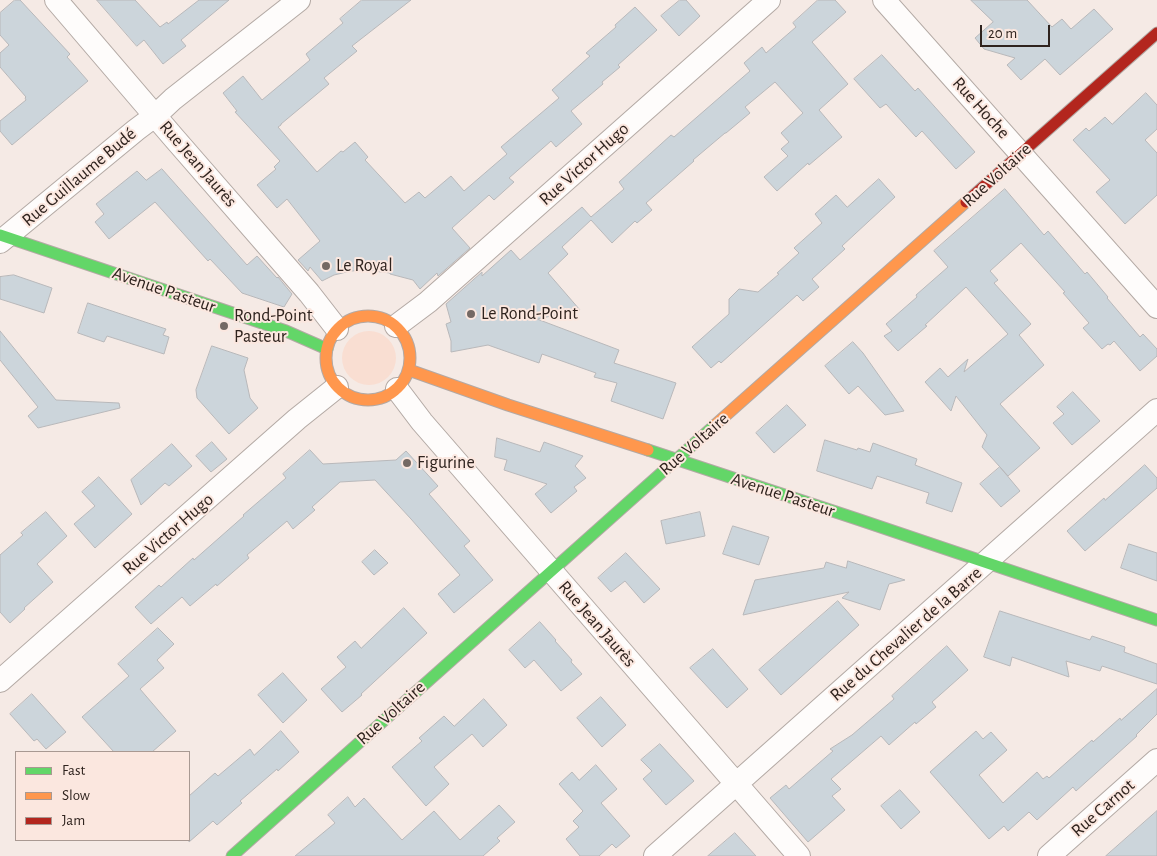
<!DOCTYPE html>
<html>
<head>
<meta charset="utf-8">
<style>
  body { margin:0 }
  #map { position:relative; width:1157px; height:856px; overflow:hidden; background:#f5eae5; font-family:"Alegreya Sans",sans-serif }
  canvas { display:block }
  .legend { position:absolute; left:15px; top:751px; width:175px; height:90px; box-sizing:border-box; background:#fbe7df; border:1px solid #a99992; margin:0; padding:6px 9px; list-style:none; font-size:15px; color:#2f231e }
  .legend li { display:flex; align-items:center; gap:10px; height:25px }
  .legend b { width:25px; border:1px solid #a99992 }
  .scale { position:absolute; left:980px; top:25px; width:70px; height:22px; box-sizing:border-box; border:2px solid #2f231e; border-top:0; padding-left:6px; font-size:15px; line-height:18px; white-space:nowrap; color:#2f231e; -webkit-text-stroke:4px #fbe7df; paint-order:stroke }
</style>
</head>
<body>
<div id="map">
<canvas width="1157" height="856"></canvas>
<ul class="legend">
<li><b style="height:6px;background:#63d668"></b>Fast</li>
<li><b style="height:6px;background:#ff974d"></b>Slow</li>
<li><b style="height:6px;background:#b3261e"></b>Jam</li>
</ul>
<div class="scale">20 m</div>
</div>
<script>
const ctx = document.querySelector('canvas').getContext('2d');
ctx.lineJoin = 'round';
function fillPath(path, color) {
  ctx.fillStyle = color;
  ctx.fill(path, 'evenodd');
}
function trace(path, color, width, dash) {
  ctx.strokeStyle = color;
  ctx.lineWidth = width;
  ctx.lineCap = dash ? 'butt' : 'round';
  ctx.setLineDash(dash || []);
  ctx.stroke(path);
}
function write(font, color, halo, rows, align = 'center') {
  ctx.font = font + ' "Alegreya Sans",sans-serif';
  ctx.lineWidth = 4;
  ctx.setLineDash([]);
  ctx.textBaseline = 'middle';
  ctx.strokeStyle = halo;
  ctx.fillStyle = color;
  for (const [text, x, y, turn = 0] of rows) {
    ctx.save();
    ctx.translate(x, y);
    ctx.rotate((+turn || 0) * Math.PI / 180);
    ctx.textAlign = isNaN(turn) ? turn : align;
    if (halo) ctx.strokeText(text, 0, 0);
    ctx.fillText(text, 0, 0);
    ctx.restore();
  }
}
fillPath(new Path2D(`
  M342 358a27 27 0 1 1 54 0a27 27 0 1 1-54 0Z`), '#f9ded2');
const building = new Path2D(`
  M15 0H20L70 54 67 57 88 81 12 145 0 131V121L26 100 25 98 26 97 0 67V53L9 45 0 35V13Z
  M97 0H135L160 27 167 22 168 24 199 0H229L181 40 186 46 163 64 144 40 137 46Z
  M362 0H411L352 46 357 51 324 78 329 84 281 124V125L278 127 317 172 341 151 343 152 355 142 368 157 365 160 405 203 419 192 425 198 451 176 464 191 507 154 501 147 559 98 552 90 590 56 586 53 616 27 615 25 635 7 657 30 618 65 620 67 602 82 603 84 571 111 582 124 556 147 551 141 509 178 514 182 494 200 489 195 452 228 470 248 438 276 437 273 420 289 413 280 390 274V273L365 270 351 271 334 275 322 281 310 267 308 271 298 260 320 241 287 199 277 208 257 185 276 169 274 167 280 161 235 112 237 111 223 93 243 76 262 100 310 60 306 54 343 23 340 19Z
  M680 0H686L700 16 679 36 661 16Z
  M818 0H835L846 12 812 42 848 84 819 110 842 137 809 165 808 163 777 191 764 177 788 156 781 149 789 142 781 133 803 113 775 82 745 107 750 113 726 133H725L693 160 694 161 646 203 652 210 637 223 635 221 612 243 591 220 562 247 568 254 548 273 580 310 537 319 619 350 614 363 676 383 663 419 611 401 617 383 594 377 596 373 542 354 539 363 488 345 451 352V341L446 324 451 322 446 304 482 272V276L511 250 520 260 582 207 591 217 624 189 619 182 671 135 674 137 750 71 744 63 762 47 766 53 796 27 793 23Z
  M971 0H1027L1052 27 1062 19 1071 29 1094 9 1113 29 1060 75 1045 59 1021 80 1007 65 1015 58 984 49 975 38 993 22Z
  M882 55 915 91 918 88 975 152 956 169 922 131 916 137 886 104 880 108 854 79Z
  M1146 93 1157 105V129L1145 140 1157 153V195L1125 224 1096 192 1110 180 1073 140 1086 128 1089 131 1105 117 1112 124Z
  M162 169 247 265 257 256 277 278 278 277 292 294 284 307 242 293 210 259 208 261 155 202 109 239 95 222 104 214 96 204 137 171 146 180Z
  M879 179 895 197 842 246 845 249 812 279 819 287 803 301 797 295 721 363 719 361 711 368 692 347 729 314V299L739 289 758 292 779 274 777 273 799 253 794 248 822 223 815 214 836 195 847 207Z
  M1005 189 1044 235 1048 231 1085 274 1087 272 1108 297 1107 298 1140 337 1143 334 1157 349V356L1140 371 1114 341 1110 345 1108 344 1102 349 1083 328 1089 323 1063 293 1065 292 1021 243 990 271 998 280 994 283 1031 324 1019 335 1044 365 1000 404 1040 448 1008 476 982 447 987 435 956 396 951 411 925 382 940 368 948 377 968 359 964 372 1008 334 966 287 925 325 927 326 898 351 884 336 892 331 886 324 917 297 916 295 948 267 934 251Z
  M14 275 52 288 44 313 0 299V277Z
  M88 303 166 329 163 335 169 337 164 354 107 336 104 342 78 333Z
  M0 331 56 400 119 403 120 408 38 428 28 416 38 407 0 360Z
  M853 342 863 353 904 411 885 415 858 386 849 394 825 366Z
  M212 346 248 358 244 370 250 398 258 408 229 434 197 398 196 390Z
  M1073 392 1100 421 1072 445 1053 423 1064 414 1057 407Z
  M787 405 806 425 774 453 756 433Z
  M497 438 540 452 544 442 583 456 575 466 586 478 574 487 577 491 551 513 535 494 547 484 504 470 507 460 495 457Z
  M825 440 857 450 858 448 870 452 873 443 917 459 915 465 962 483 952 512 926 503 929 493 877 476 872 489 817 471Z
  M212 442 227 459 211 472 196 456Z
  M172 444 192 466 169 486 165 483 141 505 131 480Z
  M310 450 323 464 396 460 406 451 438 486 429 494 470 541 464 546 493 580 454 613 438 594 460 575 411 519 375 480 340 482 312 507 315 510 293 529 287 521 247 555 249 558 217 586 216 584 190 606 182 597 151 624 135 607 159 585 161 587 193 558 194 560 244 516 243 515 286 478 283 474Z
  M1145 465 1157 478V488L1085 551 1067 531 1104 498 1105 500Z
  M1000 467 1020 491 1001 507 980 484Z
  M99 477 132 514 95 548 74 524 95 506 82 492Z
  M46 512 67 536 37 564 53 582 24 608 25 609 10 623 0 612V555L23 535 21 533Z
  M700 512 705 536 666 544 661 521Z
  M733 526 769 537 759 565 723 554Z
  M1129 544 1157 553V581L1121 568Z
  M375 550 388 563 374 575 362 562Z
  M626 553 660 589 644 603 625 581 611 592 598 578Z
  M848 561 905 580 889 584 880 610 842 598 849 592 743 615 755 580 824 568 826 562 846 568Z
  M838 601 859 625 781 695 759 670Z
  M404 608 427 633 361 694 362 695 342 712 321 689 346 667 337 657 355 641 361 648Z
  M1000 611 1090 640 1092 636 1125 647 1124 652 1157 664V684L1102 666 1100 671 1066 661 1069 677 1012 657 1010 666 984 657Z
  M540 622 556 640 555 641 572 660 571 662 582 674 561 691 534 660 525 668 509 650Z
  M158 628 174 644 157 660 164 668 140 689 176 731 152 752H114L82 717 129 676 118 664Z
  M947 646 968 670 932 702 936 707 916 724 915 722 889 745 881 736 831 779 841 789 832 796 845 810 808 842 770 798 786 785 789 789 833 751 830 749 852 735 894 699 892 696Z
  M713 649 748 689 727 708 690 668Z
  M283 673 307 700 283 723 258 695Z
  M1157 689V714L1136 735 1137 736 1076 791 1073 787 1037 820 1029 812 1008 831 1004 826 989 839 930 772 976 731 983 739 991 732 1007 750 979 775 1003 803 1037 772 1043 779 1047 776 1049 778 1092 740 1093 742 1120 718 1121 720Z
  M32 694 66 732 46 749 37 739 34 741 10 714Z
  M601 697 626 725 602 747 577 718Z
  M484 699 507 725 483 747 472 734 434 767 449 784 426 806 392 767 422 741 419 738 444 716 454 726Z
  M281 731 299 752 278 771 277 769 240 801 242 803 217 825 213 821 189 842V796L215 773 218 776 250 749 254 755Z
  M660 744 694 781 666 805 643 779 652 771 641 760Z
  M596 765 617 789 601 803 630 836 616 848 612 844 599 856H580L566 839 579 827 573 821 583 811 559 784 572 772 579 780Z
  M900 790 920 812 901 829 881 806Z
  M348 797 355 807 364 798 402 840 434 811 460 840 499 805 515 822 497 838 500 841 483 856H295L335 823 328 815Z
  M1157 811V856H1106Z
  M735 833 756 856H708Z`);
fillPath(building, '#ccd5db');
trace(building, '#b8b8ba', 1);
const street = new Path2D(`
  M56 0 174 138 309 293 337 329
  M884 0 1157 307
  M0 242 136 130 156 115 173 99 299 0
  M396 326 428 302 769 0
  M397 389 422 422 799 856
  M0 681 297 419 337 387
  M655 856 1157 410
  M1049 856 1157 760`);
const fast = new Path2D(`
  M0 235 286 331 327 349
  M648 450 857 519 1157 620
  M232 856 715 425`);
const slow = new Path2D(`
  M326 358a42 42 0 1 1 84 0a42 42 0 1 1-84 0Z
  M409 370 508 405 648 450
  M715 425 966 202`);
const jam = new Path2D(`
  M966 202 1157 33`);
trace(street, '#b3a9a4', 24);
trace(fast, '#b3a9a4', 13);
trace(slow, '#b3a9a4', 13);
trace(jam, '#b3a9a4', 13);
trace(street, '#fefcfb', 22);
trace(fast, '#63d668', 11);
trace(slow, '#ff974d', 11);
trace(jam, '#b3261e', 11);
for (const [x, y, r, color] of [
  [326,266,5,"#746964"],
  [471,314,5,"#746964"],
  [224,326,5,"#746964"],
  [407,463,5,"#746964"]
]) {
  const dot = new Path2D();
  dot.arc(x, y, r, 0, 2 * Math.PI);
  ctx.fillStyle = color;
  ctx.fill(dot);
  trace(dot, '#fbe7df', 2);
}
write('18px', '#2f231e', '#fbe7df', [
  ["Rue Hoche",981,108,48],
  ["Rue Jean Jaurès",198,164,49],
  ["Rue Victor Hugo",584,164,-42],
  ["Rue Voltaire",997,175,-42],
  ["Rue Guillaume Budé",79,177,-40],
  ["Avenue Pasteur",164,290,19],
  ["Rue Voltaire",694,444,-41],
  ["Avenue Pasteur",783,495,18],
  ["Rue Victor Hugo",168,534,-41],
  ["Rue Jean Jaurès",597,624,49],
  ["Rue du Chevalier de la Barre",906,634,-41],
  ["Rue Voltaire",391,713,-42],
  ["Rue Carnot",1103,808,-41]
]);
write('18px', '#2f231e', '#fbe7df', [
  ["Le Royal",336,266],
  ["Le Rond-Point",481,314],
  ["Rond-Point",234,316],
  ["Pasteur",234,337],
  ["Figurine",417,463]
], 'left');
</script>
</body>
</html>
